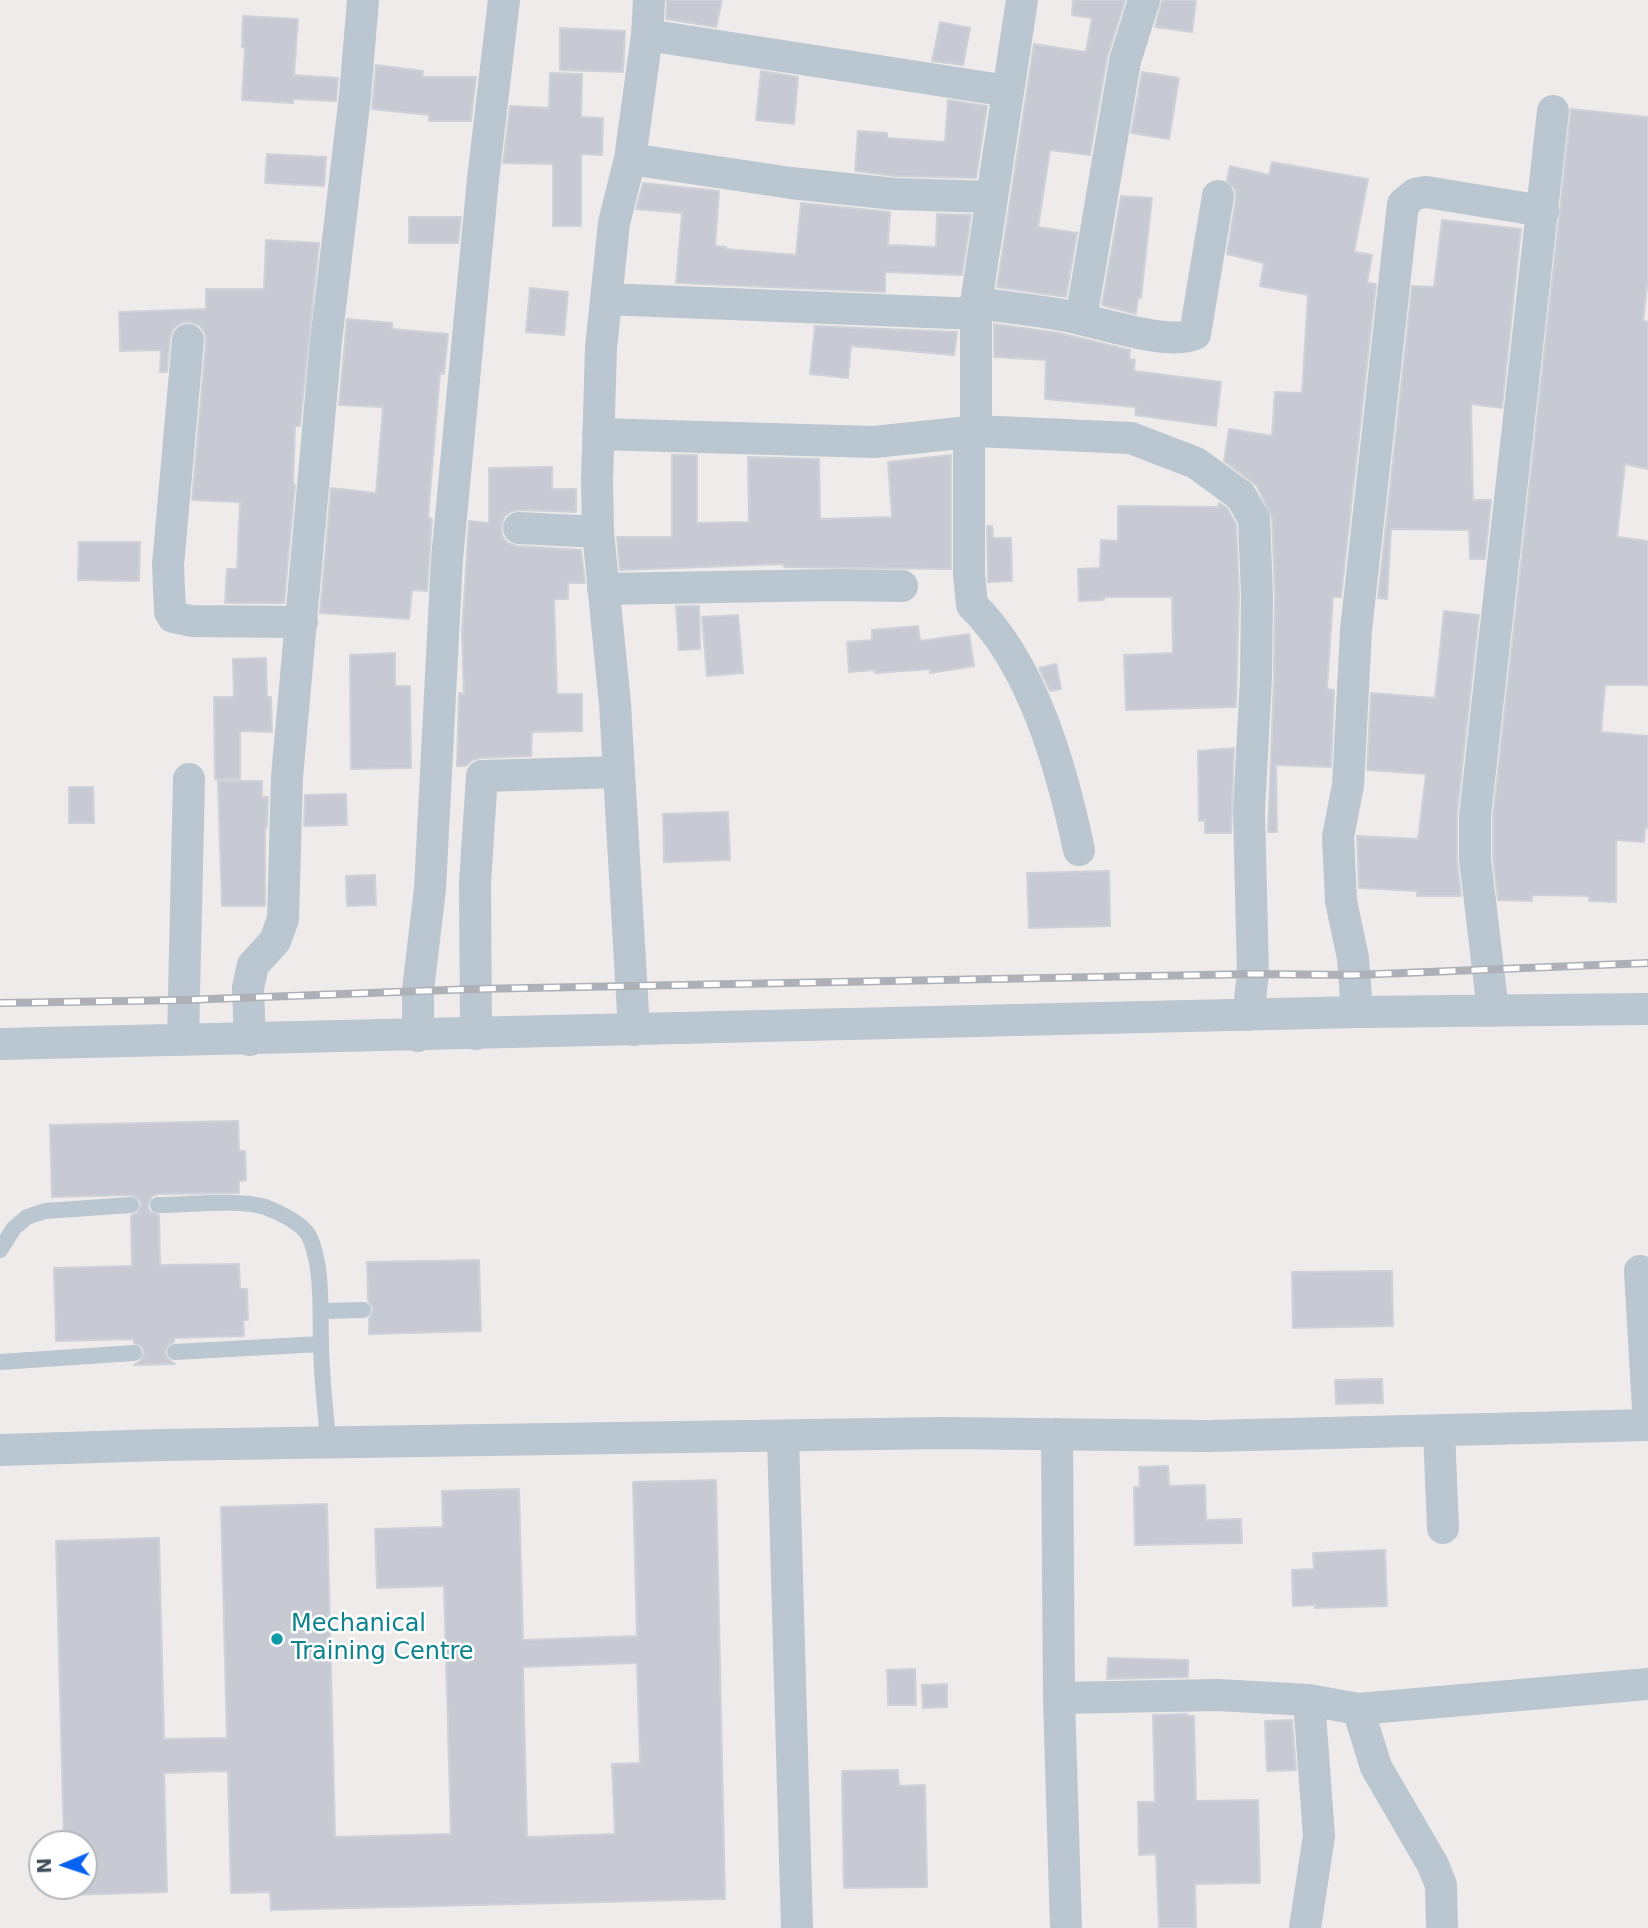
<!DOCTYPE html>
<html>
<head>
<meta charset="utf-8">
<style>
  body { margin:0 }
  #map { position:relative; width:1648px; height:1928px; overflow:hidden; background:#efebeb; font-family:"DejaVu Sans",sans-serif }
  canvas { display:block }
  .north { position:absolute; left:28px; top:1830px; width:70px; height:70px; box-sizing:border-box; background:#fff; border:2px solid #b3b8bd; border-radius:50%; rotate:268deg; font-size:19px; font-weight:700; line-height:28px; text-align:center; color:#424e5b }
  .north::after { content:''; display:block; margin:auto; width:24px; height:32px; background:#0563ef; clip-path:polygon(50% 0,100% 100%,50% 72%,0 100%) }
</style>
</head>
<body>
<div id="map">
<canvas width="1648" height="1928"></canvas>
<div class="north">N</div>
</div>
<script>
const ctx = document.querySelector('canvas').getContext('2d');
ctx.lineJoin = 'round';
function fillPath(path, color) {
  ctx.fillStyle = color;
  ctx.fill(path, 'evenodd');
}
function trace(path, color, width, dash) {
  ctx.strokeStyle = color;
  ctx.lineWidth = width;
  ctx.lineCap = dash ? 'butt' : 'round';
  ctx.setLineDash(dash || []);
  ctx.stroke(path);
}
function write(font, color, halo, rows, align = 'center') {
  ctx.font = font + ' "DejaVu Sans",sans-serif';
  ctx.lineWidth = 5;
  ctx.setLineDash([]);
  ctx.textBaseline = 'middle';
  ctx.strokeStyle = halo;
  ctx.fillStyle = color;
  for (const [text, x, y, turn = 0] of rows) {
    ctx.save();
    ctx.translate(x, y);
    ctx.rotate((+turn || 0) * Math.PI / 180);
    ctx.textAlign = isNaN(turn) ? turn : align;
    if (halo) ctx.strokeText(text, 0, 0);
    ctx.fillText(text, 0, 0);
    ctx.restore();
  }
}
const building = new Path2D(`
  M667 0H722L716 27 666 19Z
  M1073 0H1125L1107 58 1090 155 1050 150 1038 227 1077 233 1066 297 997 287 1034 44 1086 52 1092 18 1072 15Z
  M1162 0H1196L1192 32 1155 27Z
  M243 16 298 19 294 75 338 78 336 101 293 99V103L242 100 245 47H242Z
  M940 22 970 28 963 65 932 61Z
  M560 28 625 31 623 72 560 70Z
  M376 65 423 71 422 77H476L471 121H429V115L372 109Z
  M761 71 798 77 794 124 756 120Z
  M1142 72 1179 78 1169 139 1131 133Z
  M550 73 582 74 581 117 603 118 602 155 581 154V226H553V164L503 163 510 106 549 108Z
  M948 100 987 106 976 178 896 176 855 171 858 131 887 133V138L945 142Z
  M1571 109 1648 117V277L1643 321 1648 322V469L1625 464 1617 537 1648 541V685H1605L1601 732 1648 736V828H1645L1644 842 1616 840V902L1589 901V896L1532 895V901L1498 900 1493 858V817Z
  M267 154 326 157 324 186 265 183Z
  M1272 162 1368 179 1354 252 1372 255 1367 283 1376 284 1341 597H1333L1327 689 1334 690 1331 767 1276 765 1277 832H1268L1274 678 1275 594 1272 518 1257 486 1224 461 1229 429 1272 436 1275 392 1302 393 1308 295 1260 286 1264 263 1227 254 1236 199 1235 189 1227 181 1230 166 1269 175Z
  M643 183 719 191 715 246 726 247 725 249 796 255 801 203 890 212 888 245 936 247 937 214 971 215 962 275 885 272V292L676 283 682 213 636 209Z
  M1121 196 1152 198 1141 298 1138 297 1136 314 1102 305Z
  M409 217H461L458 243H409Z
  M1442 220 1521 229 1502 408 1471 404 1473 500H1491L1485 559H1470L1469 530 1391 529 1387 599 1378 598 1412 286 1434 287Z
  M266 240 319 243 300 426H295L293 484 295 485 284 603H225L227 569H237L240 502 192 500 206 342 205 333 199 325 190 322 181 323 173 329 170 338 167 372H160L161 350 120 351 119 312 206 309V289H264Z
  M530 288 568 292 564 335 526 332Z
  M347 319 392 323V329L448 334 444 374 440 373 428 518 432 519 427 591 412 590 409 619 320 613 331 488 376 493 383 407 339 405Z
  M994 324 1059 333 1130 350 1129 359 1135 360 1134 371 1221 382 1216 426 1135 415 1136 407 1045 399 1046 360 994 357Z
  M815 326 957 332 954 355 851 346 848 378 810 374Z
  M672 455H697V523L749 522 748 457 819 459 820 519 892 517 888 462 951 455V569L784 567V564L620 570 617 537H672Z
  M552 467V489H576V512L519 510 510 512 504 517 501 528 502 536 508 543 517 546 581 550 585 583H568V599H554L557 694H582V731L532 732 531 756 481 758 472 760 466 766H457L459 693 464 694 462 632 469 521 489 523V468Z
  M1219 503 1227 508 1236 524 1239 595 1236 707 1126 710 1124 655 1173 653 1172 597H1104V600L1079 601 1078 569 1100 568 1101 540 1118 541V506L1218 507Z
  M987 526H992L993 538H1011L1012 581 988 582Z
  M79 542H140L139 581 78 580Z
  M676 606H699L700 649 679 650Z
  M1444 611 1479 615 1457 814V859L1461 896H1417V891L1359 888 1357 836 1418 839 1426 774 1367 770 1371 693 1435 698Z
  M738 615 743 673 707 676 702 617Z
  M918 626 920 641 969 634 974 666 930 673V669L875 673V670L849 672 847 642 872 640V630Z
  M395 653V686H410L411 768 351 769 350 655Z
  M266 658 267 697H271L272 732 240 731V779H215L214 697H234L233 659Z
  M1056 664 1061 689 1050 691 1039 668Z
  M1234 748 1231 833H1205V820L1199 821 1198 751Z
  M218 781H262V797H268L267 828H265V906H222Z
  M69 787H93L94 823H69Z
  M346 794 347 825 304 826 305 795Z
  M728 812 730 860 664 862 663 814Z
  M1109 871 1110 926 1029 928 1027 873Z
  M375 875 376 905 347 906 346 876Z
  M238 1121 239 1151H245L246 1180 239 1181V1193L158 1194 152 1196 148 1205 149 1211 159 1215 160 1265 239 1264 240 1289H247L248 1320H243L244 1336 174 1338V1342L169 1344 165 1352 167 1358 175 1364 134 1365 140 1361 144 1353 142 1347 134 1343V1339L56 1341 54 1268 132 1266 131 1216 137 1213 141 1205 139 1199 131 1195 52 1197 50 1125Z
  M479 1260 481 1331 369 1334V1319L373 1309 368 1301 367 1262Z
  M1392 1271 1393 1326 1293 1328 1292 1272Z
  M1382 1379 1383 1403 1336 1404 1335 1380Z
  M1168 1466 1169 1486 1205 1485 1206 1520 1241 1519 1242 1543 1135 1545 1134 1487H1140L1139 1467Z
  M716 1480 725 1899 271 1910 270 1892 231 1893 228 1771 164 1773 167 1892 65 1895V1886H84V1844H64L56 1541 159 1538 164 1739 227 1738 221 1507 327 1504 335 1837 451 1834 444 1586 377 1588 375 1529 443 1527 442 1491 519 1489 523 1640 637 1636 633 1482ZM637 1663 640 1763 612 1764 615 1834 527 1837 523 1667Z
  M1385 1550 1387 1606 1315 1608V1605L1293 1606 1292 1570 1314 1569 1313 1553Z
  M1108 1658 1188 1660V1677L1107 1679Z
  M915 1669 916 1705H888L887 1670Z
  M947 1684V1707L923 1708 922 1685Z
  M1187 1714V1716H1194L1196 1801 1258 1800 1260 1883 1195 1884 1196 1928H1159L1156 1854 1139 1855 1138 1802H1155L1153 1715Z
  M1292 1720 1296 1770 1267 1771 1265 1721Z
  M898 1770 899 1786 925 1785 927 1887 844 1888 842 1771Z`);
fillPath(building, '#c7cad3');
trace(building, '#cfd1d9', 2);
trace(new Path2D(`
  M158 1205C188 1205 238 1199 265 1207 279 1212 302 1223 309 1236 323 1265 320 1311 321 1342 321 1376 326 1410 328 1443
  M0 1250 14 1228 27 1217 45 1211 131 1205
  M322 1311 363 1310
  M175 1352 321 1344
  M0 1362 134 1353`), '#bac6d0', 16);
trace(new Path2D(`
  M1022 0 976 303V431L1131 438 1196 463 1241 496 1254 519 1257 595 1256 678 1249 811 1253 974 1248 1015
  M647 35 1008 91
  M630 159 791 183 895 194 991 197
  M606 299 977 314
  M976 303C1005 307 1034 310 1062 315 1093 320 1169 347 1195 334L1218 196
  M1081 319 1125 61 1144 0
  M188 340 168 565 170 612 173 617 191 621 302 622
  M976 431 969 432V574L972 605C1033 664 1062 769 1079 850
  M598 434 874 442 969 432
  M519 528 598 532
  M603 589 834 585 902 586
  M1493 1011 1475 859V816L1553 111
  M1357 1012 1353 958 1341 901 1338 837 1348 785 1356 630 1403 204 1415 194 1426 192 1543 211
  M634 1030 615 704 598 532 597 481 601 348 614 223 630 159 647 35 649 0
  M476 1034 475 883 482 776 619 772
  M418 1036V990L430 889 447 559 483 179 504 0
  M183 1040 189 779
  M250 1040 248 988 253 965 275 941 283 919 287 777 326 341 355 96 363 0
  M0 1044 1357 1012 1648 1009
  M1640 1271 1648 1409
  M1439 1431 1443 1528
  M1057 1434 1059 1698 1066 1928
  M783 1437 797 1928
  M0 1450 162 1445 943 1433 1208 1436 1648 1425
  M1059 1698 1217 1695 1309 1700 1358 1709 1648 1684
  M1358 1709 1376 1767 1433 1865 1441 1885 1442 1928
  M1305 1928 1319 1836 1309 1700`), '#bac6d0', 32);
const rail = new Path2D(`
  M0 1003 184 1000 475 989 1253 974 1354 975 1648 963`);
trace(rail, '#adb1b7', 8);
trace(rail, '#fff', 5, [16]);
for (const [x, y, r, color] of [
  [277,1639,7,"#0f9aa8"]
]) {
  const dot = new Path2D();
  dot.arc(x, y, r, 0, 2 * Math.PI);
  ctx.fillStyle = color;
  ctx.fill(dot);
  trace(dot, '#fff', 2.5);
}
write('24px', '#0d838f', '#fff', [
  ["Mechanical",291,1625],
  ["Training Centre",291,1653]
], 'left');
</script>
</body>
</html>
